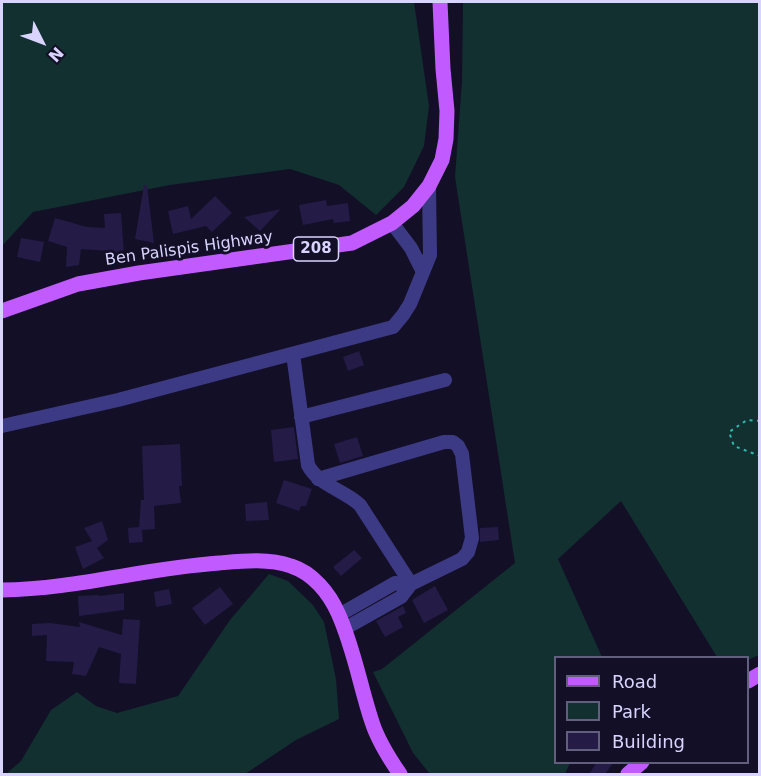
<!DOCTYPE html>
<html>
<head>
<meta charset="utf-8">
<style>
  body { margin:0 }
  #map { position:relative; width:761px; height:776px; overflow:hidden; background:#130f26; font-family:"DejaVu Sans",sans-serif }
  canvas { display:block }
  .frame { position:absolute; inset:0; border:3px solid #d9d4ff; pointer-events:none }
  .legend { position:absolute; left:554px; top:656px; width:195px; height:108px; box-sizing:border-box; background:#130f26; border:2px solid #625e7d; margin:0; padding:8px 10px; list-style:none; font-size:18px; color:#d9d4ff }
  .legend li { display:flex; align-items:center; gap:12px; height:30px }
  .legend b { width:30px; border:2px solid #625e7d }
  .north { position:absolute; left:12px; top:12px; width:60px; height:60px; -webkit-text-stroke:4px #130f26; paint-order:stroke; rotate:132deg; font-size:16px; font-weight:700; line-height:24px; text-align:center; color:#d9d4ff }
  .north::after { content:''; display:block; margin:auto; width:21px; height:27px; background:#d9d4ff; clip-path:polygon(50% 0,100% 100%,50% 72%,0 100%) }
</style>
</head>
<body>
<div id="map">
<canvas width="761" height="776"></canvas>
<div class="frame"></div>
<ul class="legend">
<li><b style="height:8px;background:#c25bff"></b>Road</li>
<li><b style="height:16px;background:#12302f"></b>Park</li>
<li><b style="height:16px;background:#241b47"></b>Building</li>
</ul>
<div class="north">N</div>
</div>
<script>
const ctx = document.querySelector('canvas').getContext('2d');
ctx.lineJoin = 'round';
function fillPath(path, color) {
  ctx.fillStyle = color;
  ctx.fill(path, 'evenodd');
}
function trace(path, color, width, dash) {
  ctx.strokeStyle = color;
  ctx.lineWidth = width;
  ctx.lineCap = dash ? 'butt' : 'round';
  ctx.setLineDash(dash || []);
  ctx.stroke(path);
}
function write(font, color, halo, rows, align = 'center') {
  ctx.font = font + ' "DejaVu Sans",sans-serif';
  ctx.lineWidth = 6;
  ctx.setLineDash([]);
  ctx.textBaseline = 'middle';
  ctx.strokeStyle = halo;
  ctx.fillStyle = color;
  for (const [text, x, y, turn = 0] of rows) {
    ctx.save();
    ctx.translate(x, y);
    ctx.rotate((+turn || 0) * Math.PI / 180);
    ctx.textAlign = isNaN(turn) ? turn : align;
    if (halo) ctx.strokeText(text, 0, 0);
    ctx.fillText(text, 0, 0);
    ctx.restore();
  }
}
fillPath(new Path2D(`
  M2 2H414L429 106 424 146 404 187 376 215 339 185 290 169 170 185 33 212 2 246Z
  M463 2H759V655L748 660V658L717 657 621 501 558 559 602 657 556 658V762L570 763 565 774H430L413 753 373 672 382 669 515 563 455 177 462 81Z
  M269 574 288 581 313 605 324 622 336 679 339 719 296 740 245 774H6L21 761 51 710 77 692 96 706 117 713 178 696 230 620Z`), '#12302f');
fillPath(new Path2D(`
  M144 185H147L154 243 135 239Z
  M215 196 232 213 212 232 206 226 173 234 168 211 188 206 191 219Z
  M326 200 327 206 348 203 350 221 334 223 333 219 303 225 299 205Z
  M281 209 260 231 244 217Z
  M121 213 124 253 108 254 107 251 81 249 79 265 66 267 67 247 48 241 55 218 87 227 105 228 104 214Z
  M21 238 44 242 40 262 17 257Z
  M359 351 364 365 348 371 343 357Z
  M294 427 298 459 274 462 271 430Z
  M357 437 363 456 340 463 334 444Z
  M180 444 182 486H179L181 503 154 506 155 529 142 530 143 542 129 543 128 528 139 527 141 500H144L142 446Z
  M284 480 312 489 306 506H301L299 511 276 503Z
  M267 502 269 520 246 521 245 504Z
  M102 521 108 540 97 548 104 558 83 569 75 547 92 541 84 528Z
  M498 527 499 540 480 542V528Z
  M354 550 362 558 341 576 333 567Z
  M435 586 448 610 424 623 412 600Z
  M220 587 233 604 205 625 192 608Z
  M169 589 172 604 156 607 154 592Z
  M124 593V610L79 616 78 596 99 595V596Z
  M403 606 406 613 398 617 403 627 385 637 376 621Z
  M123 619 140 620 136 684 119 683 121 654 99 647 86 676 72 674 74 662 46 661 47 635 32 636V624L50 623 80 627 79 622 122 635Z
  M597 762H614L605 774H589Z`), '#241b47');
trace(new Path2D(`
  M760 421 747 420 729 432 734 446 760 456`), '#2fb8b0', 2, [3, 4.5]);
trace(new Path2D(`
  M392 223 411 248 423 272
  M293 354 308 465C318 485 344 490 360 505L411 584
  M301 417 445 380
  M2 426 118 400 393 327 403 315 410 304 430 255 429 186
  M318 479 444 442H453L458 446 462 454 472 538 468 552 462 559 411 584 401 597 344 629
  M339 615 395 583 409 585`), '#3d3a85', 14);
trace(new Path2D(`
  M2 311 78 284 139 273 352 243 392 223 413 206 429 186 442 160 446 139 447 111 443 69 440 2
  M2 590C75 589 146 568 219 563 242 561 268 558 291 566 313 573 329 593 338 613 354 648 360 686 372 722 378 741 389 758 400 774
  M748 681 760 674
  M628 774 642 762`), '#c25bff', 15);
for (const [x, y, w] of [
  [316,249,45]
]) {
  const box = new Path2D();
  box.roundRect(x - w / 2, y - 12, w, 24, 4.5);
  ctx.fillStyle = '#130f26';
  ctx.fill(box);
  trace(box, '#d9d4ff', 1.5);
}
write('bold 15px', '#d9d4ff', null, [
  ["208",316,249]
]);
write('16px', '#d9d4ff', '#130f26', [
  ["Ben Palispis Highway",189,249,-8]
]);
</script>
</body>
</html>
